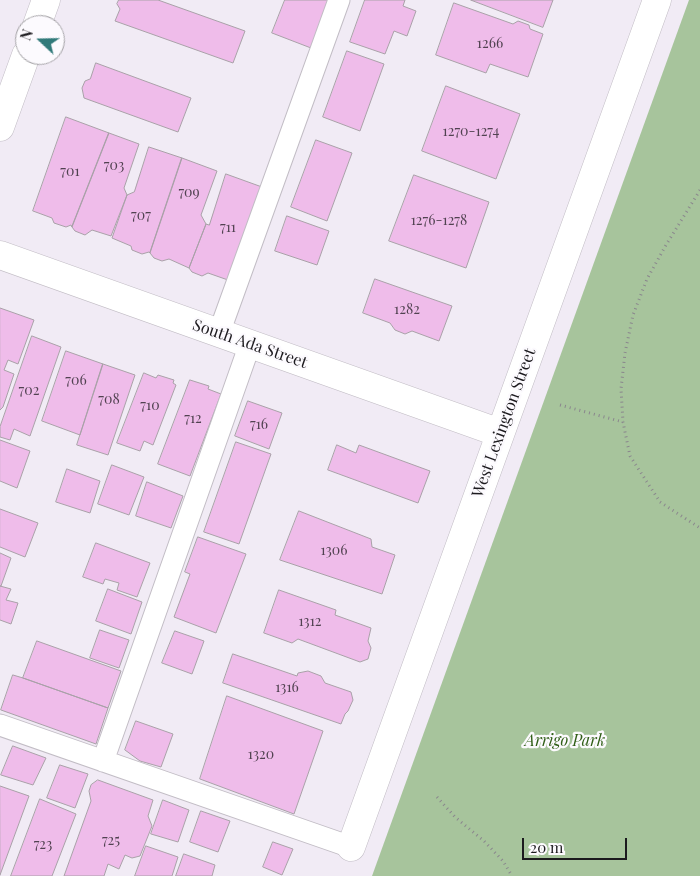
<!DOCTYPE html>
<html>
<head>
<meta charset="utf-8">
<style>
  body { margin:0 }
  #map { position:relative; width:700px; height:876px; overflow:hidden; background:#f1ebf5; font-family:"Playfair Display",serif }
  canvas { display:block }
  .north { position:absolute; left:15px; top:15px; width:50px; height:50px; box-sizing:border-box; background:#fcfafe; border:1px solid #a2a0a4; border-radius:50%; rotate:291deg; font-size:14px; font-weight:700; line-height:20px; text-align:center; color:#1c1a1e }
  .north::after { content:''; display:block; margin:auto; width:18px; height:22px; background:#317a7a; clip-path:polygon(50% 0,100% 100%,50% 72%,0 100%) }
  .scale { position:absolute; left:522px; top:838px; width:105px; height:22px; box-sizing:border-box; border:2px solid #1c1a1e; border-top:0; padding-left:6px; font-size:15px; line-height:18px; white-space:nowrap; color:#1c1a1e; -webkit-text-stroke:4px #fcfafe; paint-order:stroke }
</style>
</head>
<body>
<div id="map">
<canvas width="700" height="876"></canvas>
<div class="north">N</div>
<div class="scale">20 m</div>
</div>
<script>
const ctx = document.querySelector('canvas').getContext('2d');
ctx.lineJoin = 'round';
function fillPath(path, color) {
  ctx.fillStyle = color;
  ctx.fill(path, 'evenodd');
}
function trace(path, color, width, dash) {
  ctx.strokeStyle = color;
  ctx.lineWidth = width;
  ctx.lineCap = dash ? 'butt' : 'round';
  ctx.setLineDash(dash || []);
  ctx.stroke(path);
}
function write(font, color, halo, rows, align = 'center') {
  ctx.font = font + ' "Playfair Display",serif';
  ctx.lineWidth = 4.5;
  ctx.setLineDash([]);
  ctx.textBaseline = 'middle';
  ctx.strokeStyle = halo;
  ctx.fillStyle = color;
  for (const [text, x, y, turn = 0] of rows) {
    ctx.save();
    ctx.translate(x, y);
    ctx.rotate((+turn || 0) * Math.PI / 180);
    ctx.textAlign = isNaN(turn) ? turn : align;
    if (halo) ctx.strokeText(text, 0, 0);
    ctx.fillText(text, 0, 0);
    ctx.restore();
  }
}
fillPath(new Path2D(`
  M689 0H700V876H372Z`), '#a7c49c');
const building = new Path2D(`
  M119 0H158L245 31 233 63 115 21 120 9 117 4Z
  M285 0H329L311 48 272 33Z
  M365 0H405L403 6 416 11 407 36 394 31 385 54 350 42Z
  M471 0H553L543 27Z
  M454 3 513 24 518 21 529 25 530 29 543 34 528 77 490 64 486 73 436 55Z
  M347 51 384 64 360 131 323 117Z
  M96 63 191 98 178 132 84 98 82 88 85 81 90 79Z
  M446 86 520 114 496 179 422 151Z
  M66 117 109 133 72 227 71 225 66 227 54 223 52 218 33 211Z
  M109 133 139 144 124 188 127 195 111 236 92 230 85 235 75 231 72 227Z
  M316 140 352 153 327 221 291 207Z
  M149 147 182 158 150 253 149 252 142 254 132 250 131 246 112 238 127 195 134 192Z
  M182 158 217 171 201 215 206 224 189 268 169 259 162 261 154 258 150 253Z
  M226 174 262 187 228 280 208 273 202 276 192 272 189 268 206 224 209 225Z
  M414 175 489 202 466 268 389 241Z
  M287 216 329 231 317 265 275 251Z
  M375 279 452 306 439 341 412 331 405 334 395 330 390 323 363 313Z
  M0 308 34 320 18 364 8 360 4 370 14 374 3 407 0 410Z
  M32 336 61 347 30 436 14 429 10 440 0 437V427Z
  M66 351 103 364 80 435 42 421Z
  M103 364 135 375 108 455 77 445Z
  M144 373 156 378 158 375 174 380 173 383 176 385 153 445 144 441 140 451 117 443Z
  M190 380 209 386 208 389 221 394 190 476 158 464Z
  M248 401 282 413 269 449 235 436Z
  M0 440 30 451 17 488 0 481Z
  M236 442 271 454 239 544 204 532Z
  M337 445 356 453 359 445 430 471 418 503 328 470Z
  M112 465 144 477 129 515 98 504Z
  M67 469 100 481 90 513 56 502Z
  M147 482 183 496 171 528 136 516Z
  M0 509 38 523 25 557 0 547Z
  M299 511 371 539 372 547 395 555 382 594 280 560Z
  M198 537 246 554 216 633 174 617 190 574 185 572Z
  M96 543 150 563 137 597 117 590 119 583 105 579 103 584 83 577Z
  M0 553 11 558 1 586H0Z
  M0 586 11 589 6 600 18 603 11 624 0 620Z
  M108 589 142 602 131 634 96 621Z
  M279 590 336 610 335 615 371 628 368 641 371 648 368 659 360 662 298 639 292 643 264 633Z
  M100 630 129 640 119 668 90 658Z
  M175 631 204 641 192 674 162 663Z
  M37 641 121 671 108 708 23 678Z
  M233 654 297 676 298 673 308 671 321 676 325 683 351 692 353 700 348 711 345 714 341 724 223 683Z
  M13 675 23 678 108 708 96 744 1 710Z
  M227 696 323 731 294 814 200 779Z
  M136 721 173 734 161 767 140 761 125 750Z
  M13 746 46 758 33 785 1 775Z
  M60 765 88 774 75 808 47 798Z
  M98 780 153 800 148 816 152 826 140 856 132 858 125 855 119 869 108 864 104 876H64L91 801 89 791 91 785Z
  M0 786 29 796 0 875Z
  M40 799 76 814 52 876H11Z
  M163 800 189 810 178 842 151 834Z
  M201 811 230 821 218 852 190 842Z
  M273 842 293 849 282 875 263 867Z
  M146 846 178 857 172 876H135Z
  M184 854 215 865 212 876H176Z`);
fillPath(building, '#efbcea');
trace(building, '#a9a1a8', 1);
const lane = new Path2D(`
  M219 333 339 0
  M0 725 351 847
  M103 761 250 344`);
const street = new Path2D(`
  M37 25 46 0
  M0 127 26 55
  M0 255 500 433
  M351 847 657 0`);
trace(lane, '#c2bdc5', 23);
trace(street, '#c2bdc5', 29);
trace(new Path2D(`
  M700 190 666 245 647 279 633 315 625 353 621 389 623 422 630 456 660 502 700 528
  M560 405 623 422
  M437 797 455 817 484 841 503 861 512 876`), '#8a868d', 3, [1, 4]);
trace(lane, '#fff', 21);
trace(street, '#fff', 28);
write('14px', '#514251', null, [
  ["1266",490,44],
  ["1270-1274",471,132],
  ["703",114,166],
  ["701",70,172],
  ["709",189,193],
  ["707",141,216],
  ["1276-1278",439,221],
  ["711",228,228],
  ["1282",407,310],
  ["706",76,381],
  ["702",29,391],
  ["708",109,400],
  ["710",150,406],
  ["712",193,419],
  ["716",259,425],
  ["1306",334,551],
  ["1312",310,622],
  ["1316",287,688],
  ["1320",261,755],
  ["725",111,841],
  ["723",43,845]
]);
write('16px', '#1c1a1e', '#fcfafe', [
  ["South Ada Street",250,344,19],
  ["West Lexington Street",504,423,-70]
]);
write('italic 16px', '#305f17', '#fcfafe', [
  ["Arrigo Park",565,741]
]);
</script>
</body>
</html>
